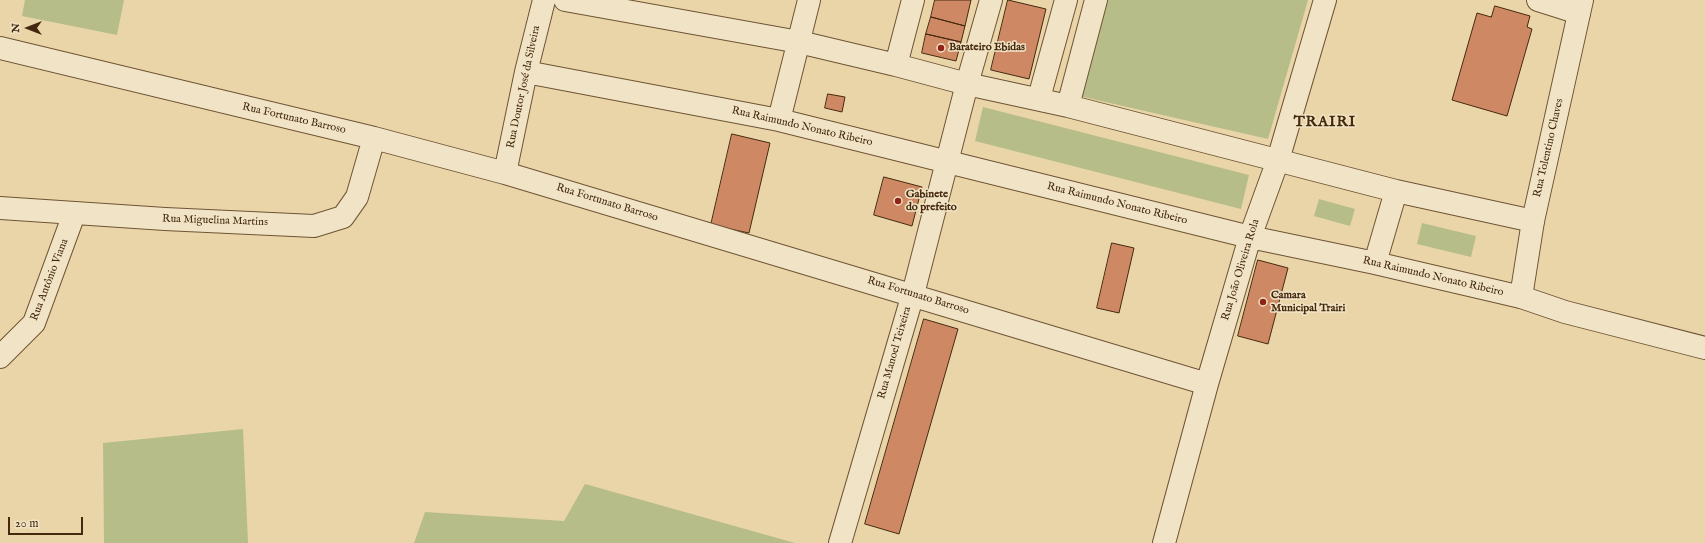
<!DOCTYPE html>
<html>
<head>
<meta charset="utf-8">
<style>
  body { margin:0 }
  #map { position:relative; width:1705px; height:543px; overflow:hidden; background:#ead5a8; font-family:"IM FELL English",serif }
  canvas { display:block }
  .north { position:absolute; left:8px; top:8px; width:40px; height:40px; -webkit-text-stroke:3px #f1e4c6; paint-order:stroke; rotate:270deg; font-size:11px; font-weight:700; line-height:16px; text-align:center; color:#45290e }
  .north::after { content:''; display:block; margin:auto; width:14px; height:18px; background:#45290e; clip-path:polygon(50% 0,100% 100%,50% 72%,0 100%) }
  .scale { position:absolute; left:8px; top:517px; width:75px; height:18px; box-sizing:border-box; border:2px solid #45290e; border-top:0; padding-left:5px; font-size:12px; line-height:14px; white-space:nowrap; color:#45290e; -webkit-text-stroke:3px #f1e4c6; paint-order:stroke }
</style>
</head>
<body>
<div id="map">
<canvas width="1705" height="543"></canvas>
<div class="north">N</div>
<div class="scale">20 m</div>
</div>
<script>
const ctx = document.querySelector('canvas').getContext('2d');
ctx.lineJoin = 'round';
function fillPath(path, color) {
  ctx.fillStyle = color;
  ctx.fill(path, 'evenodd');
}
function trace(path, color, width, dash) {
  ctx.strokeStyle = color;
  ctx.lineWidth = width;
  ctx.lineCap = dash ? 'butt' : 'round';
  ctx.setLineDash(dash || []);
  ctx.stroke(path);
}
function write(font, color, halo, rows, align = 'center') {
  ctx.font = font + ' "IM FELL English",serif';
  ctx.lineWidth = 3;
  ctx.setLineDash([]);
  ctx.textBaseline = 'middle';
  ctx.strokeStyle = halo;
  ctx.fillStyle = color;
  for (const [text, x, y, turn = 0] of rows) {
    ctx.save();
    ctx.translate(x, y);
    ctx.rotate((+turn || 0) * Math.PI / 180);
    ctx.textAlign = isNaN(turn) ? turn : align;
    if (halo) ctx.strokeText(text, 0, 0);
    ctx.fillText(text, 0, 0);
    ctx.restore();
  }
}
fillPath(new Path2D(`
  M25 0H124L117 35 22 16Z
  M1108 0H1308L1268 139 1079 96Z
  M983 107 1249 175 1241 209 975 141Z
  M1319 199 1355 209 1350 226 1314 216Z
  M1422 223 1476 236 1471 257 1417 244Z
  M243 429 248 543H104L103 443Z
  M585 484 795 543H414L425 512 564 521Z`), '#b6bd88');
const building = new Path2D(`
  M935 0H971L965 26 931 17Z
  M1008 0 1046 9 1029 79 991 70Z
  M1495 6 1530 16 1527 27 1532 29 1507 116 1452 100 1477 13 1491 17Z
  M931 17 965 26 961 42 926 34Z
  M926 34 961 42 956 61 922 53Z
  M828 94 845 97 842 112 825 108Z
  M732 134 770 143 749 233 711 225Z
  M884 177 922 187 912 226 874 215Z
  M1112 243 1134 248 1119 313 1097 308Z
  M1258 260 1288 268 1268 344 1238 336Z
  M924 319 958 329 899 534 865 524Z`);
fillPath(building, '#ce8864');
trace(building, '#45290e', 1);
const minor = new Path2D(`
  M565 0 799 42 896 65 967 84 1068 106 1396 191 1533 221
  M1538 0 1579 13
  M0 48 374 138 505 173 1207 384
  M896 65 913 0
  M526 72 779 120 1250 237 1375 263 1521 297 1565 312 1705 348
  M1039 98 1066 0
  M1068 106 1096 0
  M779 120 809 0
  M505 173 526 72 544 0
  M0 208 165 219 314 226 343 217 357 197 374 138
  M1375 263 1396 191
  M0 357 34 323 74 214
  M840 543 913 294 967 84 991 0
  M1164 543 1207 384 1250 237 1278 160 1325 0`);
const tertiary = new Path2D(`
  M1521 297 1533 221 1582 0`);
trace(minor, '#6e5434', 24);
trace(tertiary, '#6e5434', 24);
trace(minor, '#f1e4c6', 22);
trace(tertiary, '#f1e4c6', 22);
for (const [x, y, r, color] of [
  [941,48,4,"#8f2418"],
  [898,201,4,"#8f2418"],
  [1263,302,4,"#8f2418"]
]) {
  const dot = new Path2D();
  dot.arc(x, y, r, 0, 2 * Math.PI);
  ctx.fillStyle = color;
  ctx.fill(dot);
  trace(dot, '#f1e4c6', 1.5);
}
write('bold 11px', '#45290e', '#f1e4c6', [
  ["Barateiro Ebidas",949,48],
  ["Gabinete",906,195],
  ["do prefeito",906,208],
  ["Camara",1271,296],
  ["Municipal Trairi",1271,309]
], 'left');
write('11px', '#45290e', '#f1e4c6', [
  ["Rua Doutor José da Silveira",524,87,-78],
  ["Rua Fortunato Barroso",294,119,13],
  ["Rua Raimundo Nonato Ribeiro",802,127,13],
  ["Rua Tolentino Chaves",1549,148,-77],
  ["Rua Fortunato Barroso",607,203,17],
  ["Rua Raimundo Nonato Ribeiro",1117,204,14],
  ["Rua Miguelina Martins",215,221,2],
  ["Rua João Oliveira Rola",1241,270,-73],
  ["Rua Raimundo Nonato Ribeiro",1433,277,13],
  ["Rua Antônio Viana",50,280,-69],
  ["Rua Fortunato Barroso",918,296,17],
  ["Rua Manoel Teixeira",895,353,-74]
]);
ctx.letterSpacing = '1px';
write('bold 15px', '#45290e', '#f1e4c6', [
  ["TRAIRI",1325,123]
]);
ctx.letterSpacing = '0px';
</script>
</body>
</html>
